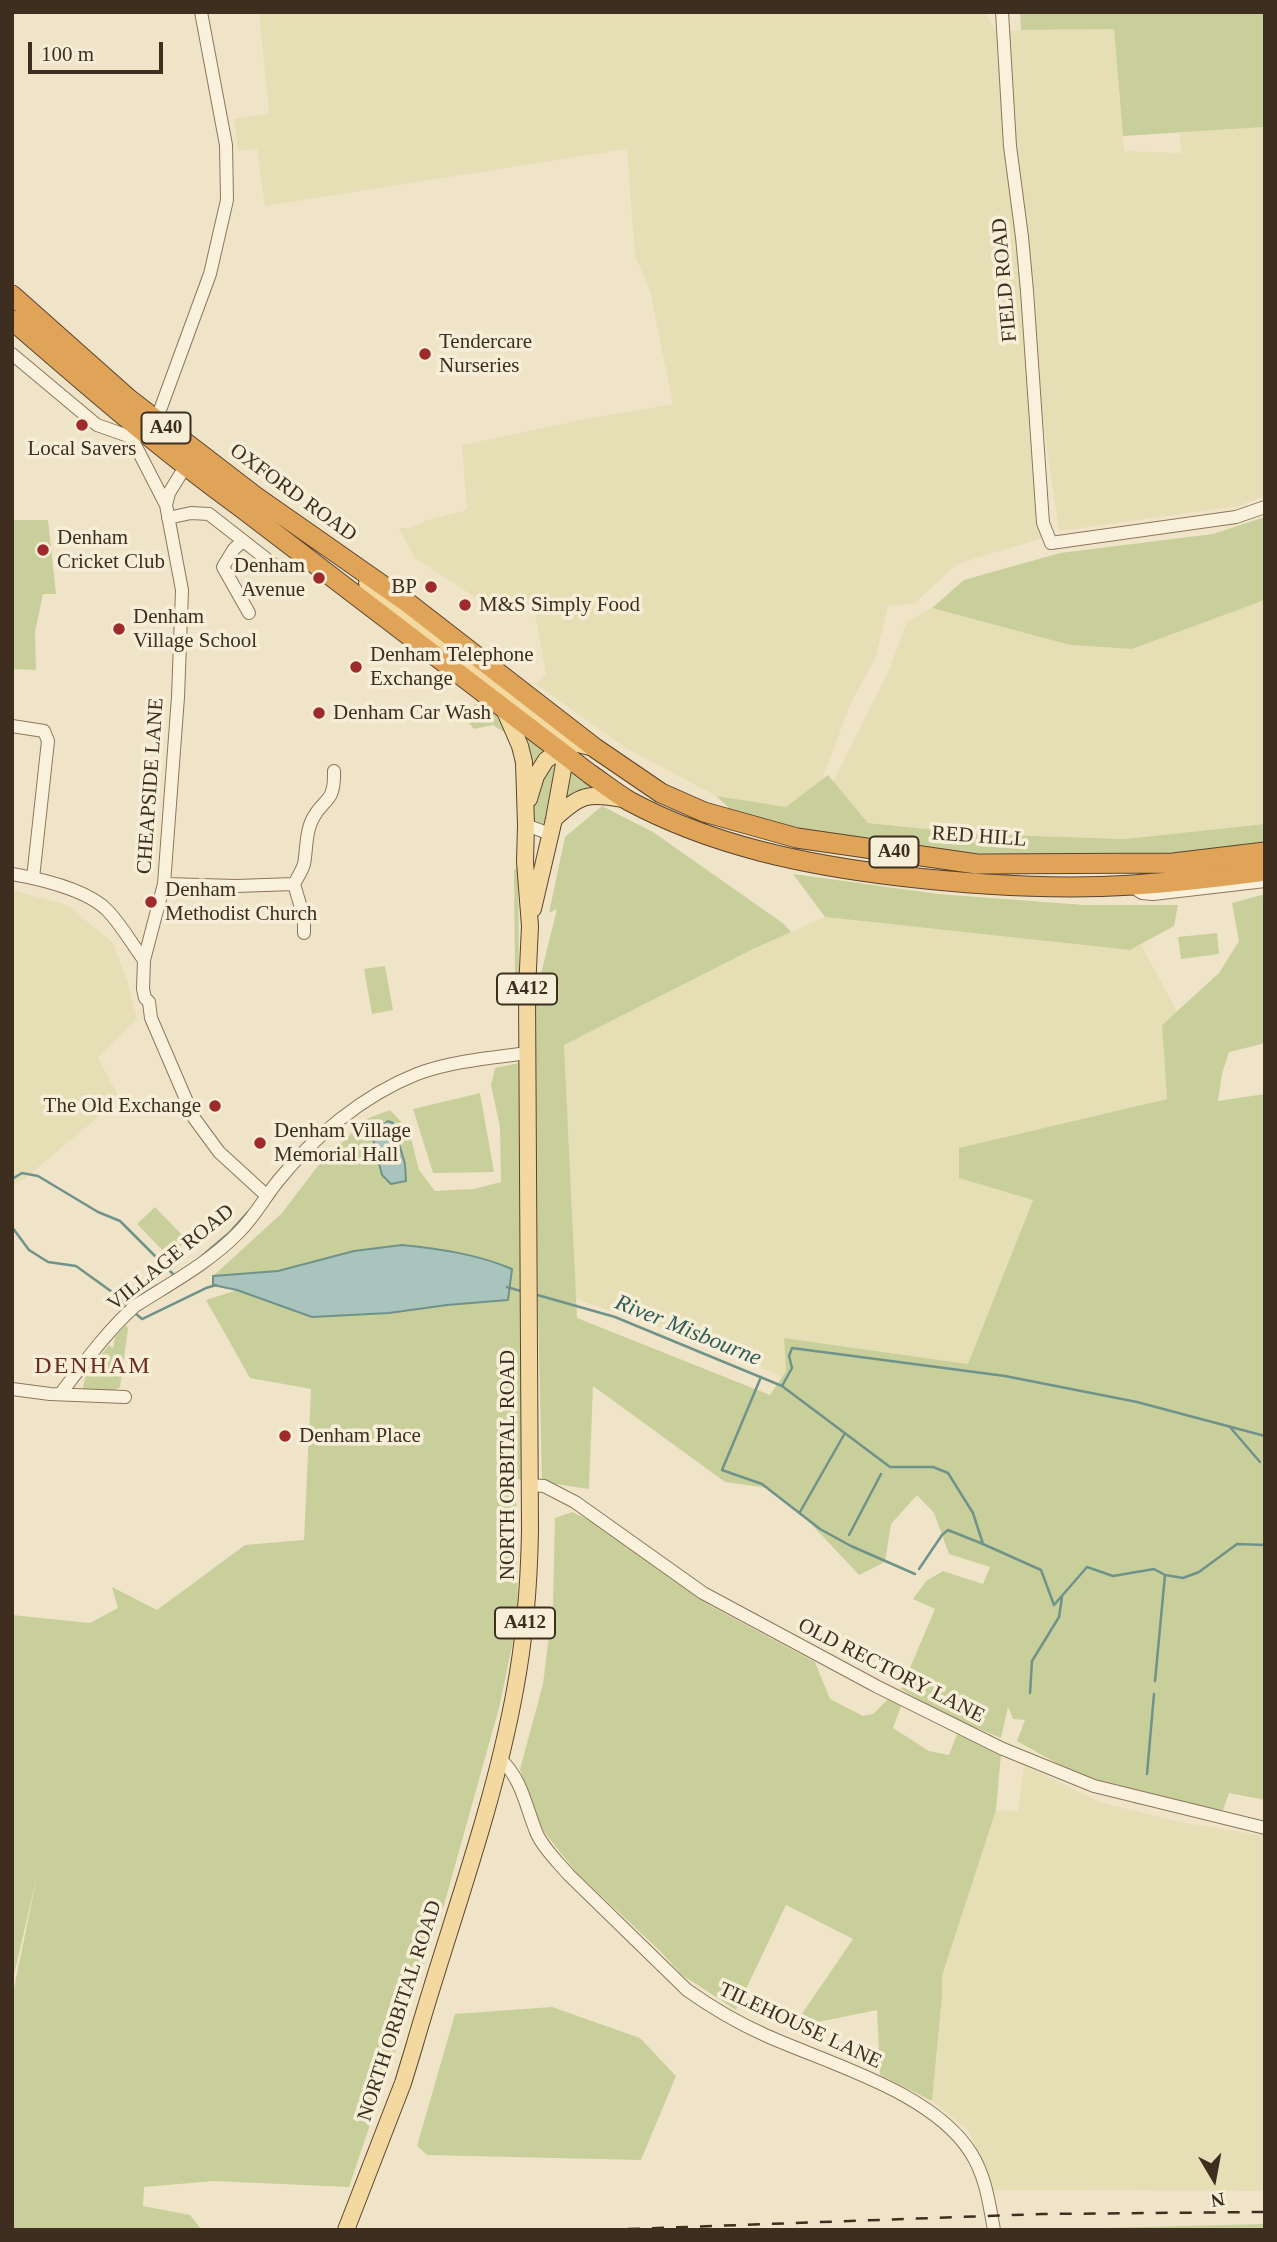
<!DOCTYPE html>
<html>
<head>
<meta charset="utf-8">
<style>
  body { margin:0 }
  #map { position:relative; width:1277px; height:2242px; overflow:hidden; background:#f0e4c8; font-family:"Times New Roman",serif }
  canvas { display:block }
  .frame { position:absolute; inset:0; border:14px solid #3d2e20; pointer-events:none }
  .north { position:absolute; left:1179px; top:2144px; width:70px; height:70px; -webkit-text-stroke:5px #f7eed8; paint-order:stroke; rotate:170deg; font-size:19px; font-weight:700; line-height:28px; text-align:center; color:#3d2e20 }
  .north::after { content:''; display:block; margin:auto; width:24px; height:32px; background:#3d2e20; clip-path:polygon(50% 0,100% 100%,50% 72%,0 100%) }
  .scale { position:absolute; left:28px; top:42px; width:135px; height:32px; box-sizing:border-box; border:4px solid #3d2e20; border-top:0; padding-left:9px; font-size:21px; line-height:24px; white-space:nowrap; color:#3d2e20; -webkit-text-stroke:5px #f7eed8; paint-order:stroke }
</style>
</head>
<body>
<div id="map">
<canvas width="1277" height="2242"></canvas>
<div class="frame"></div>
<div class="north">N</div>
<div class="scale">100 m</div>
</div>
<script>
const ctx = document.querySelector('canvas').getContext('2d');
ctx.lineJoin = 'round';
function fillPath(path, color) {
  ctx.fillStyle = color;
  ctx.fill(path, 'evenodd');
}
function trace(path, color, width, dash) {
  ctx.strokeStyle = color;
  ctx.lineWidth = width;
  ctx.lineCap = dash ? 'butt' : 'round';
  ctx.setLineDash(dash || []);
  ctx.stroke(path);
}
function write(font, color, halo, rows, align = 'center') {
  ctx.font = font + ' "Times New Roman",serif';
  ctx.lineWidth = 7;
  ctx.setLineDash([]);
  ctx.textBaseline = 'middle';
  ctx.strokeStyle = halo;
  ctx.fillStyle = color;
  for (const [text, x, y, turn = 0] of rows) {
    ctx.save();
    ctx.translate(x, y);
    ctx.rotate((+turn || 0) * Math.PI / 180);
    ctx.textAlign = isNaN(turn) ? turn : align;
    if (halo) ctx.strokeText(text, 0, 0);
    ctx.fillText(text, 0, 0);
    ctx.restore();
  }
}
fillPath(new Path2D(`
  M259 12H984L996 31 1114 28 1124 151 1181 153 1180 133 1265 127V496L1238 506 1059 531 1035 366 1043 538 957 564 914 604 888 606 876 656 850 705 822 780 786 807 716 796 626 748 536 684 546 674 533 603 491 610 490 607 414 557 399 528H410L427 520 467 510 462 445 591 418 673 404 650 291 635 256 627 149 265 206 257 149 238 151 234 119 269 114Z
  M1265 600V824L1125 839 974 834 868 823 833 782 887 675 907 622 932 608 1070 645 1132 649Z
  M12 890 67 905 113 943 128 983 137 1020 98 1058 120 1099 24 1179 12 1185Z
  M825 917 1130 950 1141 945 1177 1011 1162 1025 1167 1099 960 1148 959 1178 1033 1199 968 1364 784 1338 786 1371 781 1377 717 1347 576 1299 564 1045 751 950Z
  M1024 1765 1102 1803 1175 1821 1265 1836V2191L994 2190 968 2130 932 2101 942 1996V1976L996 1810 1018 1811Z`), '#e6deb5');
fillPath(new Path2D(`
  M1020 12H1265V127L1123 136 1114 29 1021 30Z
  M1265 517V600L1132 649 1070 645 932 608 964 580 1060 553 1213 534Z
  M12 520H48L56 594H43L35 632 36 670 12 669Z
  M479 703 499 717 507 734 493 725 474 729 465 718 474 705Z
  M521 728 548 748 534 764 528 777Z
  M556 757C556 780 553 806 543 826L533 822C534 789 539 784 556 757Z
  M571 766 606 792 561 808Z
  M828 775 868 823 974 834 1125 839 1265 824V842L1210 850 1096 858 945 852 827 834 739 817 716 796 786 807Z
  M602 806 653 832 784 924 791 932 751 950 564 1045 577 1318 770 1395 786 1371 784 1338 968 1364 1033 1200 959 1178V1148L1167 1099 1162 1025 1219 973 1239 941 1232 903 1265 894V1040L1262 1044 1229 1052 1222 1074 1218 1101 1265 1094V1800L1229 1793 1222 1813 1134 1804 1133 1789 1097 1786 1017 1741 1025 1720 1013 1719 1008 1707 1001 1738 945 1715 901 1689 935 1609 913 1599 926 1581 943 1571 983 1584 990 1567 949 1554 934 1513 917 1495 891 1524 885 1562 859 1575 800 1512 768 1488 725 1482 593 1386 589 1489 542 1482 531 1014 557 909 549 913 565 837Z
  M518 866 519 974 515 976 514 871Z
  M793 874 938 894 1085 905H1178L1174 926 1130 950 825 917Z
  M1217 933 1219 954 1181 959 1178 937Z
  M385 966 393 1010 372 1014 364 969Z
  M524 1044 529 1480 516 1479 518 1618 499 1708 442 1912 349 2187 214 2181 144 2187 143 2206 190 2215 202 2230H12V1998L37 1876 12 1983V1615L90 1623 118 1608 112 1587 157 1610 245 1545 304 1540 311 1389 250 1378 206 1300 237 1290 312 1317 389 1313 447 1305 508 1300 512 1269 402 1245 354 1251 278 1271 213 1276 282 1213 317 1167 366 1119 390 1110 409 1130 419 1170 435 1191 474 1189 501 1182 500 1127 491 1085 495 1068 519 1063Z
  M480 1093 494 1172 433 1173 413 1109Z
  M155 1207 187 1240 169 1257 137 1224Z
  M125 1326H127L128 1329 120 1387 111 1393 84 1390 83 1387 86 1374 109 1345 113 1348 115 1337Z
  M572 1512 602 1526 709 1605 815 1662 830 1699 863 1716 873 1714 888 1699 901 1706 893 1728 929 1751 949 1755 958 1732 1001 1754 996 1810 942 1976V1996L932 2101 880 2075 877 2010 793 2027 853 1939 786 1905 736 2010 682 1975 661 1952 576 1872 536 1822 520 1769 543 1684 553 1603 555 1518Z
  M552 2007 640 2038 676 2076 641 2160 427 2155 417 2146 455 2014Z
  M1265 2224V2230H1023Z`), '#c9cf9b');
const water = new Path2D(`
  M388 1121 393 1123 405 1164 406 1181 391 1184 382 1175 374 1144 373 1132Z
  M402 1245C440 1249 477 1254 512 1269L508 1300 447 1305 389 1313 312 1317 237 1290 213 1285V1276L278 1271 354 1251Z`);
fillPath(water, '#a9c4bc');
trace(water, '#6f938a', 2);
trace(new Path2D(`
  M12 1179 22 1173 38 1176 98 1212 120 1221 174 1275
  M12 1227 29 1250 48 1262 76 1266 119 1297 127 1306
  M202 1256 229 1233 248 1212
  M507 1287 524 1292
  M534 1294 615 1317 782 1386 890 1467H933L948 1473 973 1513 983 1544 1041 1570 1054 1605 1087 1567 1113 1576 1154 1569 1165 1575 1183 1578 1199 1572 1237 1544 1265 1545
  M135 1313 142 1319 206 1288 216 1285
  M761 1377 722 1470 762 1484 820 1529 851 1546 915 1574
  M782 1386 792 1368 789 1356 792 1348 1005 1376 1137 1402 1265 1436
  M1229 1426 1260 1462
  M800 1512 845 1433
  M849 1535 881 1474
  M919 1569 942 1535 948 1530 983 1544
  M1155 1681 1165 1575
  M1030 1693 1032 1661 1059 1617 1062 1597
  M1147 1774 1154 1694`), '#6f938a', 2.5);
const minor = new Path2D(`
  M1002 12 1010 146 1022 237 1027 291 1043 523 1051 543 1236 517 1265 507
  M12 354 97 425 131 437 166 505 182 590 178 697 164 884 144 960 143 989 145 998 149 1002 151 1018 194 1118 219 1152 267 1196
  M159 424 156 421 210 274 227 200 226 145 201 12
  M166 505 169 493 188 462
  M168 518 191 513 209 514 278 568
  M243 541 234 549 223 567 249 613
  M12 726 44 731 48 741 33 878
  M526 825 550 834
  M12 874C41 879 88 890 108 911 122 926 132 944 144 960
  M164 884 236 886 294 884C297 878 302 871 304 864 307 849 305 834 312 820 323 797 335 805 334 771
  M294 884 304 918V933
  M1134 888 1142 893 1153 894 1265 881
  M12 1389 50 1394 125 1397
  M61 1393C84 1363 107 1331 135 1306 171 1283 209 1263 239 1232 255 1216 265 1197 278 1181 314 1136 364 1095 417 1074 452 1061 491 1058 528 1053
  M529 1485 544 1486 575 1502 703 1593 876 1686 1003 1749 1094 1786 1265 1828
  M500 1759C522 1778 526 1808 537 1834 544 1849 557 1861 568 1874L687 1990C711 2007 738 2023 765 2035 829 2064 933 2092 971 2153 986 2177 989 2203 994 2230`);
const major = new Path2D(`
  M367 583 400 613 557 733 564 764 554 819 533 909
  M529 799 536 776 546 760 570 744H578L594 748
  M554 819C580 795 587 792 623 799
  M346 2230 403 2083 414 2047C448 1928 493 1811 515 1690 525 1637 529 1585 530 1531L527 990 530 926 525 862 526 825 524 762 520 746 504 709`);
const highway = new Path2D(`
  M12 295 129 399 255 496 408 603 595 748 661 793 704 812 797 838 977 864 1173 863 1265 852
  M12 320C86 384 159 448 239 506L590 774C603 783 616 793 629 801 713 846 806 865 899 876 976 885 1055 890 1133 885 1177 882 1221 877 1265 871`);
trace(minor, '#8d765c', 14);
trace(major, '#5b4430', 18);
trace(highway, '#5b4430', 21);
trace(minor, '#faf1dc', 12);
trace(major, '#f3d9a0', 16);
trace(highway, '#e0a458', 19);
trace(new Path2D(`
  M604 2230 1042 2214 1265 2212`), '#3d2e20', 2.5, [12, 12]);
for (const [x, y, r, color] of [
  [425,354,7,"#9e2a2b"],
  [82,425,7,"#9e2a2b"],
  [43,550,7,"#9e2a2b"],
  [319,578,7,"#9e2a2b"],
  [431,587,7,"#9e2a2b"],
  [465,605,7,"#9e2a2b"],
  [119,629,7,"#9e2a2b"],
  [356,667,7,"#9e2a2b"],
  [319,713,7,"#9e2a2b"],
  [151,902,7,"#9e2a2b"],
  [215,1106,7,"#9e2a2b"],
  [260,1143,7,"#9e2a2b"],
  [285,1436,7,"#9e2a2b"]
]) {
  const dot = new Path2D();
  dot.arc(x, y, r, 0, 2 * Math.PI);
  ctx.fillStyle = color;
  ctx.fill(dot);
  trace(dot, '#f7eed8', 2.5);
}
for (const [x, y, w] of [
  [166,428,49],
  [894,852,49],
  [527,989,60],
  [525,1623,60]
]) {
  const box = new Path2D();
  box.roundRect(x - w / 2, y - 15.5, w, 31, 5);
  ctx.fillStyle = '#f7eed8';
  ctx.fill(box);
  trace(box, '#3d2e20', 2);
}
write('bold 19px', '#3d2e20', null, [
  ["A40",166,428],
  ["A40",894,852],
  ["A412",527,989],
  ["A412",525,1623]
]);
write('21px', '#3d2e20', '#f7eed8', [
  ["FIELD ROAD",1005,280,-95],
  ["OXFORD ROAD",293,493,36],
  ["CHEAPSIDE LANE",151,786,-86],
  ["RED HILL",979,837,4],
  ["VILLAGE ROAD",171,1258,-39],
  ["NORTH ORBITAL ROAD",508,1465,-90],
  ["OLD RECTORY LANE",891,1671,27],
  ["NORTH ORBITAL ROAD",400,2011,-72],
  ["TILEHOUSE LANE",800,2026,25]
]);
write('21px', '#3d2e20', '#f7eed8', [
  ["Tendercare",439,342],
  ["Nurseries",439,366],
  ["Local Savers",82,449,"center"],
  ["Denham",57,538],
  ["Cricket Club",57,562],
  ["Denham",305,566,"right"],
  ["Avenue",305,590,"right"],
  ["BP",417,587,"right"],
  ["M&S Simply Food",479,605],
  ["Denham",133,617],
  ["Village School",133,641],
  ["Denham Telephone",370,655],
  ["Exchange",370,679],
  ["Denham Car Wash",333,713],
  ["Denham",165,890],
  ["Methodist Church",165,914],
  ["The Old Exchange",201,1106,"right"],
  ["Denham Village",274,1131],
  ["Memorial Hall",274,1155],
  ["Denham Place",299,1436]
], 'left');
write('italic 23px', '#2f5d5a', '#f7eed8', [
  ["River Misbourne",688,1331,22]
]);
ctx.letterSpacing = '2px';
write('24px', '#6b2e1e', '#f7eed8', [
  ["DENHAM",93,1367]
]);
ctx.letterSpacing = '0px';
</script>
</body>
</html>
